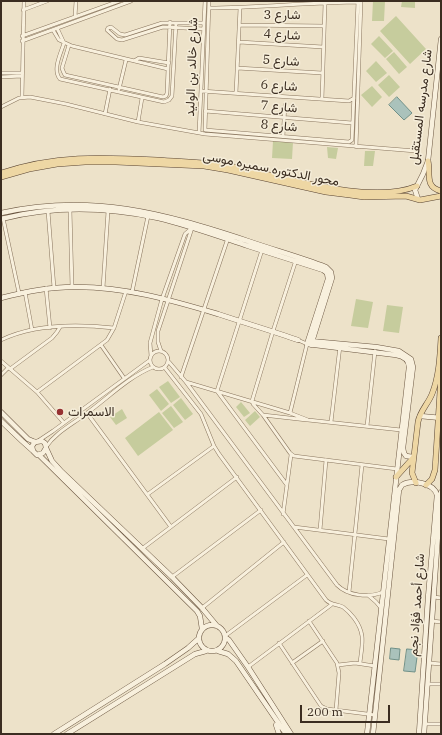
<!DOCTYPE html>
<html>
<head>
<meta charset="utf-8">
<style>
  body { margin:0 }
  #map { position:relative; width:442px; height:735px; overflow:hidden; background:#ede2c9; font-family:"IBM Plex Serif",serif }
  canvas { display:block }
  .frame { position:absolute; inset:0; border:2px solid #3b2d21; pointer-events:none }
  .scale { position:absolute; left:300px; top:705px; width:90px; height:18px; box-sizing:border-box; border:2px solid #3b2d21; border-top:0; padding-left:5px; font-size:12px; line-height:14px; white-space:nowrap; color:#3b2d21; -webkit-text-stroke:3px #f5edd9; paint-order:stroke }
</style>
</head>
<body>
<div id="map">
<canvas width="442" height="735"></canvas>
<div class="frame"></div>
<div class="scale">200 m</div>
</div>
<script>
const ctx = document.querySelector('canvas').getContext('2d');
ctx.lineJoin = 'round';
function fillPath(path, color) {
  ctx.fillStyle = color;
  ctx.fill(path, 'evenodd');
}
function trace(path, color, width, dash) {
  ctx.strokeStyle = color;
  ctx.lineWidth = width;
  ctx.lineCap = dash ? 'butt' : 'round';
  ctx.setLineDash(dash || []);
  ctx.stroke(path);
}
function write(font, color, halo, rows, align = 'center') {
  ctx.font = font + ' "IBM Plex Serif",Vazirmatn,serif';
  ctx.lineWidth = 3;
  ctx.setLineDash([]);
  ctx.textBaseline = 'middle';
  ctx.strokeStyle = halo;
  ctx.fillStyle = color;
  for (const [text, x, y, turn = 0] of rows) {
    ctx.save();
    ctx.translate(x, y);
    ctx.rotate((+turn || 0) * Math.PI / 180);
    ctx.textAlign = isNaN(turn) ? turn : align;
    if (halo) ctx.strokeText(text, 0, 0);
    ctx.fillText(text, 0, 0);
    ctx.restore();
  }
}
fillPath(new Path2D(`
  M373 1H385L384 21H372Z
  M402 1 415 2V8L401 7Z
  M396 16 426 49 410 64 380 31Z
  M379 36 393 51 385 58 371 44Z
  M394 52 407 67 399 74 386 59Z
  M376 61 387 73 376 82 366 71Z
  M389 75 400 87 389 97 378 85Z
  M372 86 382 97 372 107 361 95Z
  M273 141 293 142 292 159 272 158Z
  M327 147 338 148 336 159 328 158Z
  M365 151H375L373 166H364Z
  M356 299 373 302 368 328 351 326Z
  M387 305 403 307 399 333 383 331Z
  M168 381 180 397 171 403 159 387Z
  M157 389 169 404 161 411 149 395Z
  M181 398 193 414 185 420 173 405Z
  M241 402 250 413 244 417 236 407Z
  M171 406 183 422 174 428 162 413Z
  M122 409 127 418 116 425 110 417Z
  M255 411 260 417 250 426 245 420Z
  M159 412 173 430 138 456 125 438Z`), '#c6cc9d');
const water = new Path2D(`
  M397 97 412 113 404 120 389 105Z
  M391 648 400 649 399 660 390 659Z
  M407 649 418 650 415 672 404 671Z`);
fillPath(water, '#aac2bb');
trace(water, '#709088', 1);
const street = new Path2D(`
  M209 1 205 130 349 142 352 140 358 1
  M209 8C260 8 310 2 361 2
  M23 10 47 1
  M75 17 76 1
  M240 25 324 26
  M57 28 64 43
  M204 29 163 27 122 40 117 39 107 30 108 28 111 27 120 34 125 35 162 23H204
  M53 30 59 40 72 46 168 69
  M22 36 119 1
  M22 41 131 1
  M239 42 323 47
  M64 43C61 53 52 70 60 79L164 102 169 100 172 96 176 23
  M69 45 62 68 63 71 65 75 163 97 166 96 167 93 170 22
  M134 61 139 58 169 63
  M237 68 322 73
  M1 73H22
  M1 77 22 76
  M119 89 126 60
  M201 91 349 101 354 98
  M236 93 240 8
  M22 97 24 1
  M322 99 325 3
  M1 107 19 98 30 97 66 104 138 122 205 134 416 151
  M205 111 352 123
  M105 114 110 89
  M138 122 142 98
  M199 133 205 1
  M283 136 285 105
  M356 147 361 1
  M70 210 72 287
  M48 211 54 288
  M3 218 19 293
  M262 250 217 391 287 485
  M296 260 273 331 252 401 253 404 263 415 290 453 294 456 397 469
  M46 288 50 328
  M103 288 108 211
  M25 292 32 330
  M132 292 148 216
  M1 340C34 324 78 324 114 328
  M101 345 124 378
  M150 360a9 9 0 1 1 18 0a9 9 0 1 1-18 0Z
  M161 351 158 342V331L192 228
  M151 356 150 343 162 299 185 234 192 228
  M1 361 37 392 64 423
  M169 362 186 382 337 585C348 596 369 598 383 592
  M165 368 201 414 214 446 219 454 326 600C331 605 336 604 343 607 347 610 351 614 354 618 366 634 362 644 360 663
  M10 369 52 338 57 332 60 327
  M1 375 8 368
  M181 377 228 238
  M186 382 290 413 308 420 401 430
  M37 392 107 340 114 328 126 291
  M87 413 171 527
  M290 413 307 344 298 340
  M263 415 307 420
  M331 422 340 346
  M367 426 375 351
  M38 441 53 431 150 360
  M46 447C56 432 73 424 87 413 108 398 128 377 153 367
  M148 494 214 446
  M283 514 291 455
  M294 527 389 539
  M320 530 326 460
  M143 548 237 477
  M172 577 261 510
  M349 592 362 465
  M368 595 376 602 381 608
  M434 597 441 598
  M202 608 284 542
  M309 621 337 663 339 673 336 710
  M432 621 441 622
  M225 636 307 575
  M279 643 321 706 327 709 375 715
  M292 663 323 641
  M429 663 441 664
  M338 665 355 663 375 666
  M248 667 331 605
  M428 684H441
  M425 724H441`);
const secondary = new Path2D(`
  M418 199 415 190 423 174 428 161 441 39
  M1 213C91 193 163 213 248 241 274 250 300 257 326 267L331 272 332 278 311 345
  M1 219C52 206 107 207 158 218 188 225 218 236 248 246 273 254 298 262 323 270L327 273 328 279 307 344 396 355C402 356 409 359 409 367L367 734
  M1 298C24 292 48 287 73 287 122 286 171 300 218 314 245 323 272 331 298 340
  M310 341 376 347 399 351 411 359 413 367 403 448 404 453 406 456 413 457
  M1 412 28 439 35 442 42 441 45 443 46 448 43 453 37 455 33 451 32 446 35 442
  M420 416 441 418
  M1 421 22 441 32 450
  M46 448 52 461 62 472 172 577 202 608 217 626
  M39 455 197 611 200 616 202 629
  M199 638a13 13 0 1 1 26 0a13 13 0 1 1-26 0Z
  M225 637 229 640 248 667 291 734
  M218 651 228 654 236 661 286 734
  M276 725 279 734
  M54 734 165 664 188 648 198 639
  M67 734 195 654 206 651
  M373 734 399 490 402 485C412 479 434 483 437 495L428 598 419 734
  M424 734 441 492`);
const primary = new Path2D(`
  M428 161C431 173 424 187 441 191
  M1 173C55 155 101 157 157 160 181 162 205 162 229 166 279 175 370 206 417 186
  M1 177 29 169 57 164 85 162H116L204 166 228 170 326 192 350 195 364 197 406 196 420 200 441 196
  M396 477 413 458
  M416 483 412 473 418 422C420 411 428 404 432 394 439 377 440 356 441 338
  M426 485 432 479 435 470 441 376`);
trace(street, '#89755e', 4);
trace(secondary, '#6b5641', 5.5);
trace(primary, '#584332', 6);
trace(street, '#f8f0dd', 3);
trace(secondary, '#f8f0dd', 4.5);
trace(primary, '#eed7a4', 5);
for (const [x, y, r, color] of [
  [60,412,4,"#963031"]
]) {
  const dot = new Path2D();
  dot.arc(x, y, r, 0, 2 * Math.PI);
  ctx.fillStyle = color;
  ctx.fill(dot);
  trace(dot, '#f5edd9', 1.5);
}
write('13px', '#3b2d21', '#f5edd9', [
  ["شارع 3",282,15],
  ["شارع 4",282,35,3],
  ["شارع 5",281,61,4],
  ["شارع خالد بن الوليد",192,67,-88],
  ["شارع 6",279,86,4],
  ["شارع 7",279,107,5],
  ["شارع مدرسه المستقبل",421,107,-83],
  ["شارع 8",279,126,5],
  ["محور الدكتوره سميره موسى",271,169,11],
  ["شارع أحمد فؤاد نجم",417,605,-86]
]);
write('13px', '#3b2d21', '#f5edd9', [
  ["الاسمرات",68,412]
], 'left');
</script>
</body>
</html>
